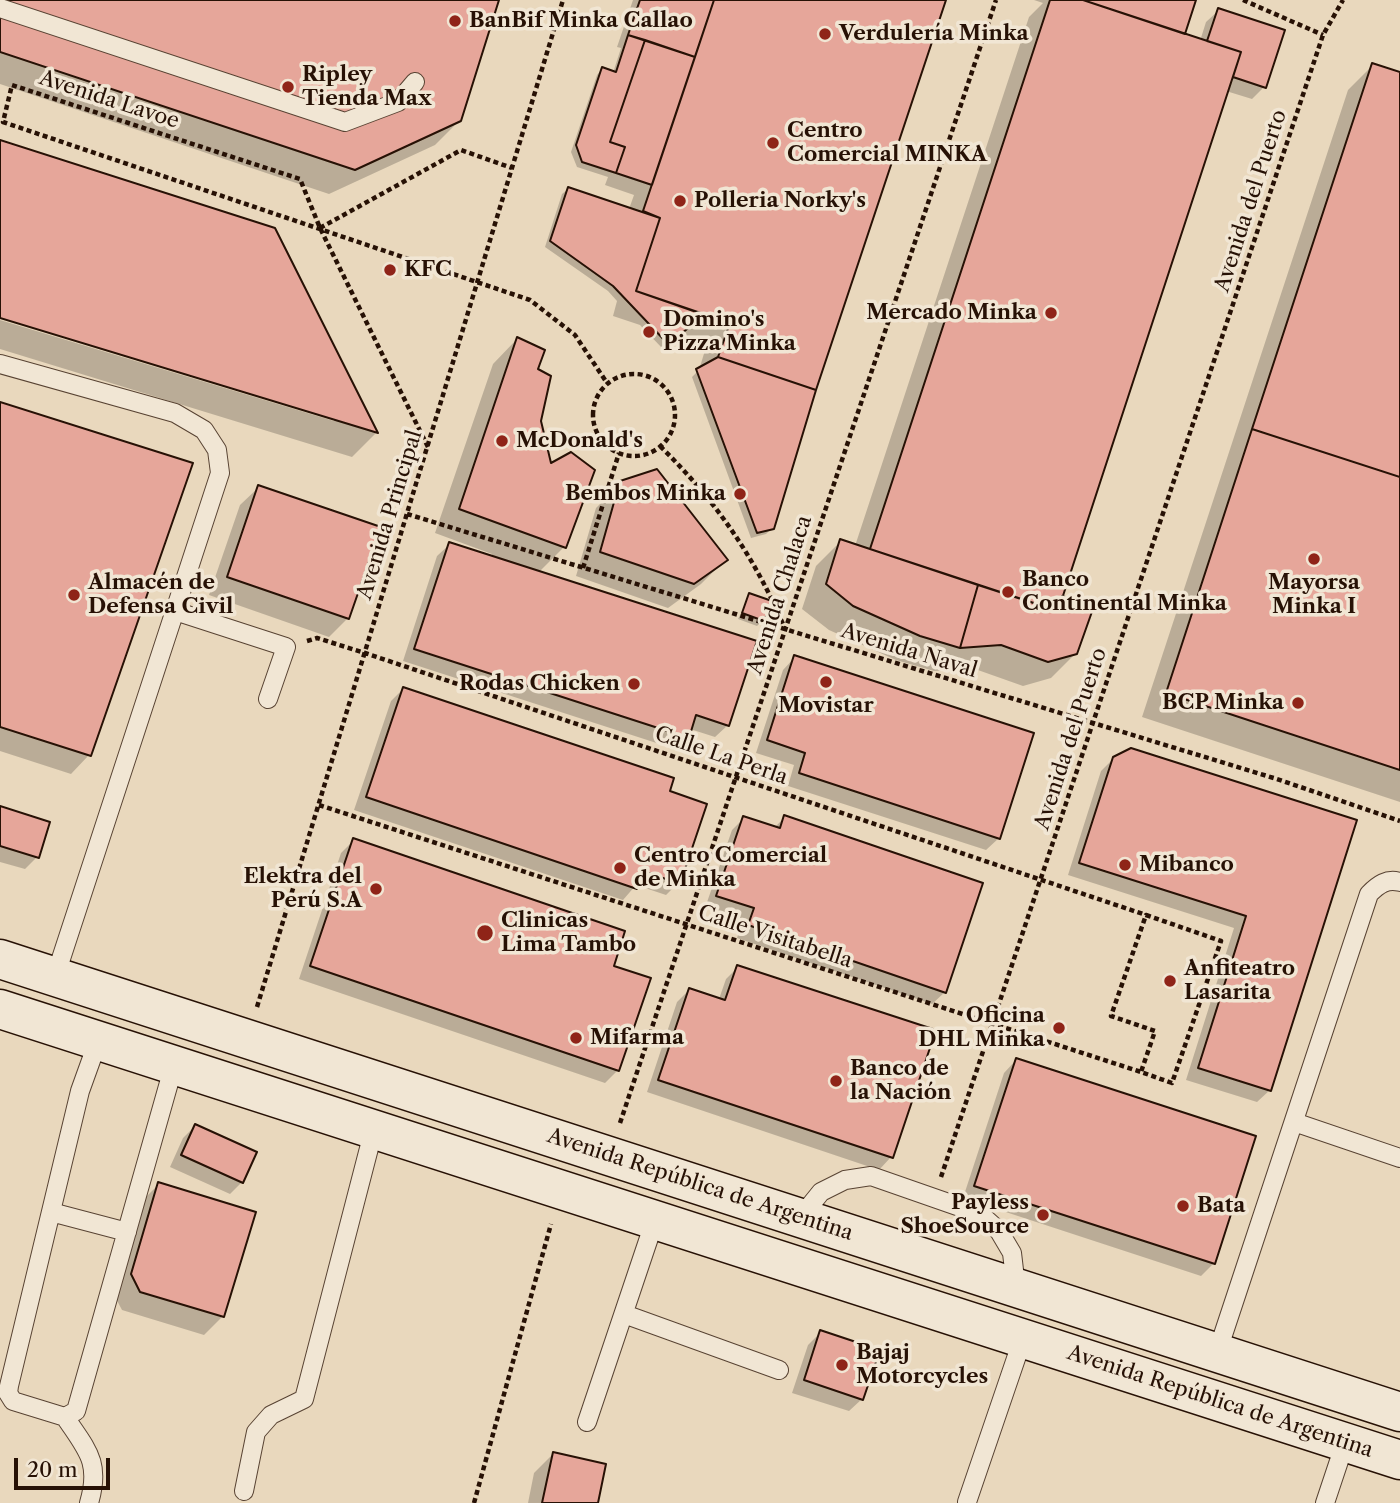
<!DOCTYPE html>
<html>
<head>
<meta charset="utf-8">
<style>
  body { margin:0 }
  #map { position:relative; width:1400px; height:1503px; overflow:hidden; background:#e9d8bd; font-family:"Libre Caslon Text",serif }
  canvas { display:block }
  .scale { position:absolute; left:14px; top:1458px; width:96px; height:32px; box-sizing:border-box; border:4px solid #271105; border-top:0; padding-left:9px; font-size:21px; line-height:24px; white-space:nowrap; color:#271105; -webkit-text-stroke:5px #f1e6d4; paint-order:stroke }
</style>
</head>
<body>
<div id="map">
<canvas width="1400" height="1503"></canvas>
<div class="scale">20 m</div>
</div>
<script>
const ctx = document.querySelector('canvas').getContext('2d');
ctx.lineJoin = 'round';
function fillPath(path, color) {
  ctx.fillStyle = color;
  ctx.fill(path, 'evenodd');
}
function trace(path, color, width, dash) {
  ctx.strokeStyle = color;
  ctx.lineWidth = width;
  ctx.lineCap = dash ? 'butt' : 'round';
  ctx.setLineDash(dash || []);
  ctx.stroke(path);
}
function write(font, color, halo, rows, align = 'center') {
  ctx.font = font + ' "Libre Caslon Text",serif';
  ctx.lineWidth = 7;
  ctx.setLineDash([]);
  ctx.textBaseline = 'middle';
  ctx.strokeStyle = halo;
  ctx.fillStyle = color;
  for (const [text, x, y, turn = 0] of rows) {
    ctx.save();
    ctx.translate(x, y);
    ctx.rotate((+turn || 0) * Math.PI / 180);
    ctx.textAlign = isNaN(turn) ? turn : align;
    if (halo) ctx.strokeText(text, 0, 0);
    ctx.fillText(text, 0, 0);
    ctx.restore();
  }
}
fillPath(new Path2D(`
  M0 0H497L460 120 435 145 329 194 0 84Z
  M633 0H944L814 390 772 528 766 534 751 538 692 377 699 370 706 347 676 337 662 348 640 325 613 316 617 301 608 291 545 247 562 194 568 189 629 209 634 195 605 185 608 177 577 167 571 152 597 75 602 69 613 73 621 48 617 47Z
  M1034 0H1195L1182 35 1200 41 1206 22 1219 10 1264 87 1252 99 1226 91 1060 597 1076 653 1051 678 1023 686 975 669 934 671 896 660 829 630 802 609 816 566 841 541 855 546 1029 17 1043 3Z
  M1373 65 1400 74V802L1142 717 1348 90Z
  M0 141 274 230 376 433 352 457 0 349V320L334 421V418L0 316Z
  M517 339 536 370 539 422 564 547 539 572 728 725 715 737 690 729 687 737 675 749 403 661 437 556 450 544 491 557 492 554 435 533 493 364Z
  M0 404 89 755 71 774 0 751Z
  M621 483 726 559 701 584 668 608 576 576 596 508Z
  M259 487 348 618 329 637 209 595 240 505Z
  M750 595 763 620 757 626 738 619Z
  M795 657 999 838 986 850 788 786 794 765 756 753 783 670Z
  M403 689 668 792 678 883 666 895 636 885 623 900 354 810 391 701Z
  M1114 758 1355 821 1270 1090 1257 1102 1186 1080 1234 928 1068 875 1101 771Z
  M0 808 37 857 25 869 0 862Z
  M785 817 945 992 932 1004 737 938 743 920 705 908 732 830 744 818 774 828Z
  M354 840 612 967 648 979 617 1071 605 1083 299 979 341 853Z
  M738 967 891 1157 879 1170 647 1092 677 1002 689 990 719 999 726 979Z
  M1016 1060 1214 1263 1201 1276 963 1198 1004 1073Z
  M195 1126 242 1182 230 1194 170 1167 183 1138Z
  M159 1184 223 1316 204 1335 122 1310 113 1293 140 1203Z
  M821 1332 862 1399 849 1411 792 1393 808 1345Z
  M553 1454 596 1503H528L534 1473Z`), '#0003');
const building = new Path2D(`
  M0 0H499L461 121 355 170 0 52Z
  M640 0H714L695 57 628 35Z
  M714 0H946L816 390 718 357 730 323 636 291 660 218 643 211Z
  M1050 0H1083L1241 52 1058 611 870 549Z
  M1083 0H1196L1185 34Z
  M1218 8 1285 30 1266 88 1233 77 1241 52 1207 41Z
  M628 35 645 40 610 142 625 147 616 173 582 162 576 145 602 67 616 72Z
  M645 40 695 57 652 185 616 173 625 147 610 142Z
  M1372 63 1400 72V477L1252 429Z
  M0 140 275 228 378 433 0 318Z
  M568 187 660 218 636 291 705 315 668 344 613 286 550 241Z
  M517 337 545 350 538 369 551 376 541 421 551 463 571 452 595 470 566 548 459 509Z
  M718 357 816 390 774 529 757 533 696 369Z
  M0 402 193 463 91 756 0 727Z
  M1252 429 1400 477V770L1166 693Z
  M657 469 728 560 694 584 600 552 620 481Z
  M258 485 381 527 349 619 227 577Z
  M840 539 978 585 960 648 920 636 853 606 826 584Z
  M449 542 757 641 729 726 696 715 689 738 414 649Z
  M978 585 1058 611 1062 596 1094 606 1077 654 1048 662 1001 645 960 648Z
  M749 593 772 601 764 621 742 613Z
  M794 655 1034 733 1000 839 799 773 805 753 767 740Z
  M403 687 674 778 670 791 707 804 680 884 643 871 637 889 366 797Z
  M1131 748 1357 820 1271 1091 1198 1068 1246 916 1079 863 1113 757Z
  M0 806 50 822 39 858 0 846Z
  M784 815 983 883 946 993 748 925 754 908 716 896 743 816 780 828Z
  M353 838 625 931 614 966 651 978 619 1071 310 966Z
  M737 965 936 1030 893 1158 658 1080 689 988 725 1000Z
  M1016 1058 1256 1136 1215 1264 974 1186Z
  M195 1124 257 1152 243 1183 181 1155Z
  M158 1182 256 1212 224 1317 140 1292 131 1274Z
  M820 1330 880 1350 863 1400 804 1380Z
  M553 1452 606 1464 598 1503H542Z`);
fillPath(building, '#e6a69a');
trace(building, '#271105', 2);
const service = new Path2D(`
  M0 8 345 122 398 102 415 82
  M0 364 175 413 204 430 217 450 220 473 55 977
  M175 611 286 647 268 699
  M98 1041 80 1091 9 1386 8 1393 13 1401 65 1417 76 1411 174 1065
  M1294 1122 1400 1158
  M51 1212 127 1232
  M800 1218 821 1192 845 1180 871 1176 980 1214 999 1231 1012 1253 1016 1287
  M624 1314 779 1370
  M1217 1353 1369 894C1378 885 1387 878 1400 882
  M65 1417C87 1450 101 1462 89 1503
  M587 1422 655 1220
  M244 1491 256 1432 271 1415 304 1399 374 1129
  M967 1502 1023 1338
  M1325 1503 1345 1443`);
const secondary = new Path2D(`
  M0 959 1400 1412
  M0 1009 1400 1460`);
trace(service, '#584333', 20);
trace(secondary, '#271105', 41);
trace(new Path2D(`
  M1243 0 1323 35
  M320 228 461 150 512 168
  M593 415a41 41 0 1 1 82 0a41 41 0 1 1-82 0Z
  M660 446C716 501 755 557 785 629
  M428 447 320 228 300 179 12 85 3 122 530 300 575 335 607 383
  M407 514 1277 779 1400 821
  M583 568 619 453
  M307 641 317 638 365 653 1146 915
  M319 805 1141 1072
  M1146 915 1221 941 1172 1083 1141 1072 1155 1031 1111 1016Z
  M257 1007 563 0
  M620 1123 996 0
  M941 1177 1323 35 1343 0
  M474 1503 551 1224`), '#271105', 4.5, [5, 3.5]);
trace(service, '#f1e6d4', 18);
trace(secondary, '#f1e6d4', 38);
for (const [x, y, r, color] of [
  [455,21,7,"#8f2418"],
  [825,34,7,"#8f2418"],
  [288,87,7,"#8f2418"],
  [773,143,7,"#8f2418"],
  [680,201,7,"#8f2418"],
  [390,270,7,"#8f2418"],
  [1051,313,7,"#8f2418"],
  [649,332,7,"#8f2418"],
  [502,441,7,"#8f2418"],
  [740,494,7,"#8f2418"],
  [1314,559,7,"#8f2418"],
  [1008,592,7,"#8f2418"],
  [74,595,7,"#8f2418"],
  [826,682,7,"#8f2418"],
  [634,684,7,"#8f2418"],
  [1298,703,7,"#8f2418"],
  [1125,865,7,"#8f2418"],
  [620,868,7,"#8f2418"],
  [376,889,7,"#8f2418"],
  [485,933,9,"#8f2418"],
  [1170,981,7,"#8f2418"],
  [1059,1028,7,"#8f2418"],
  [576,1038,7,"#8f2418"],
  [836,1081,7,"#8f2418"],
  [1183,1206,7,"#8f2418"],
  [1043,1215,7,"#8f2418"],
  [842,1365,7,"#8f2418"]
]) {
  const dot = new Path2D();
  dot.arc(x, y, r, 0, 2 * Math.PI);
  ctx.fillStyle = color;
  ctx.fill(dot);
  trace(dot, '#f1e6d4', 2.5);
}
write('bold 21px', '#271105', '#f1e6d4', [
  ["BanBif Minka Callao",469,21],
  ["Verdulería Minka",839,34],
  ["Ripley",302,75],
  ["Tienda Max",302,99],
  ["Centro",787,131],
  ["Comercial MINKA",787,155],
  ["Polleria Norky's",694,201],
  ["KFC",404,270],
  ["Mercado Minka",1037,313,"right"],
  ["Domino's",663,320],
  ["Pizza Minka",663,344],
  ["McDonald's",516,441],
  ["Bembos Minka",726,494,"right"],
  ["Banco",1022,580],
  ["Continental Minka",1022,604],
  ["Almacén de",88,583],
  ["Defensa Civil",88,607],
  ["Mayorsa",1314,583,"center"],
  ["Minka I",1314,607,"center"],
  ["Rodas Chicken",620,684,"right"],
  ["BCP Minka",1284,703,"right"],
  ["Movistar",826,706,"center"],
  ["Centro Comercial",634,856],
  ["de Minka",634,880],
  ["Mibanco",1139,865],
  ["Elektra del",362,877,"right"],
  ["Perú S.A",362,901,"right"],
  ["Clinicas",501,921],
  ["Lima Tambo",501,945],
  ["Anfiteatro",1184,969],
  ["Lasarita",1184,993],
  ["Oficina",1045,1016,"right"],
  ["DHL Minka",1045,1040,"right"],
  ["Mifarma",590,1038],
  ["Banco de",850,1069],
  ["la Nación",850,1093],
  ["Payless",1029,1203,"right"],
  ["ShoeSource",1029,1227,"right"],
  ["Bata",1197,1206],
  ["Bajaj",856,1353],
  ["Motorcycles",856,1377]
], 'left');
write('21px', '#271105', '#f1e6d4', [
  ["Avenida Lavoe",109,100,18],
  ["Avenida del Puerto",1251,201,-72],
  ["Avenida Principal",390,515,-73],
  ["Avenida Chalaca",780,595,-72],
  ["Avenida Naval",909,651,17],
  ["Avenida del Puerto",1071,739,-72],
  ["Calle La Perla",721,756,19],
  ["Calle Visitabella",775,937,18],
  ["Avenida República de Argentina",700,1185,18],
  ["Avenida República de Argentina",1220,1402,18]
]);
</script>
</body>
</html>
